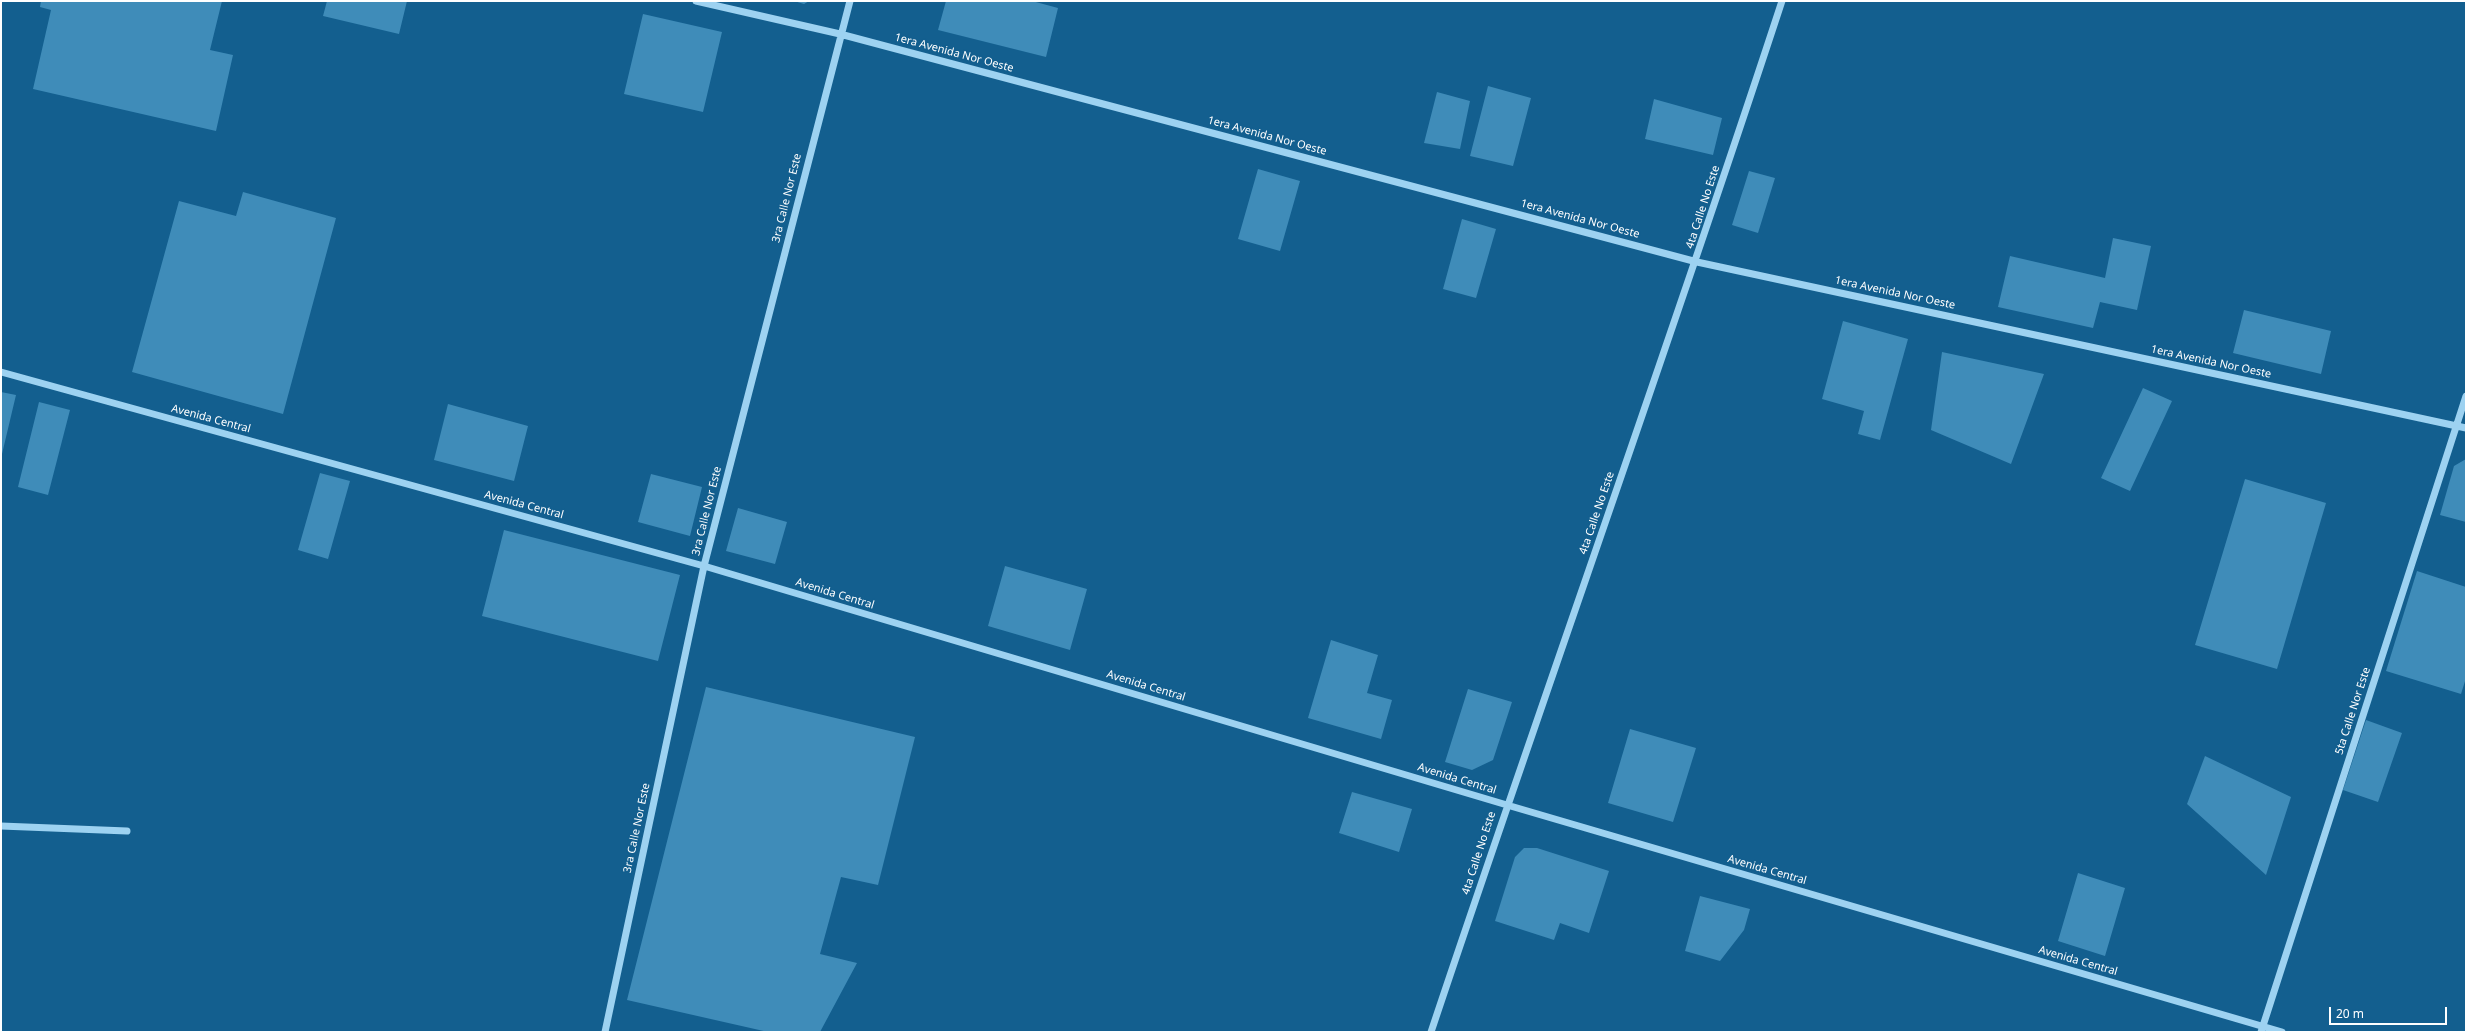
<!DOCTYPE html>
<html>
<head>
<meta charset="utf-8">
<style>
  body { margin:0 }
  #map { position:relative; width:2467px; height:1033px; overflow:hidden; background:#135f8f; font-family:"Noto Sans",sans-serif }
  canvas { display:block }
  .frame { position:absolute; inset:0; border:2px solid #fff; pointer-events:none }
  .scale { position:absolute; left:2329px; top:1007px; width:118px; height:18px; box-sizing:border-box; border:2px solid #fff; border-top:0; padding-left:5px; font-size:12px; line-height:14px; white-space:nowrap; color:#fff; -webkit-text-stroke:3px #135f8f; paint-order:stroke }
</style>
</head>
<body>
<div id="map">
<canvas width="2467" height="1033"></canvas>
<div class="frame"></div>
<div class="scale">20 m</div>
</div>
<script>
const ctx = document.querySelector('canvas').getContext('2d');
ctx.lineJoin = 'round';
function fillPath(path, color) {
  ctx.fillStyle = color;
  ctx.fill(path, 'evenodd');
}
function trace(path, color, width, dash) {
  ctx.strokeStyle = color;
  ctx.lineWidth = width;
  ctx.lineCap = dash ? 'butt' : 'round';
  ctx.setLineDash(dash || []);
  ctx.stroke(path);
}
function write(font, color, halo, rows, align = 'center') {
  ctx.font = font + ' "Noto Sans",sans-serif';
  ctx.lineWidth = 3;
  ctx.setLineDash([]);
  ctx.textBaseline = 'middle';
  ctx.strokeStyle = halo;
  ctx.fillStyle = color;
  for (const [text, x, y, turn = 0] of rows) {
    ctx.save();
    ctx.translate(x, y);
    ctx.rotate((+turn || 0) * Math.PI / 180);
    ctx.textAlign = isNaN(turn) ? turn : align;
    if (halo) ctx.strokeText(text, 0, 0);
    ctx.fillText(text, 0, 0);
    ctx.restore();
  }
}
fillPath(new Path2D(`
  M41 1H222L210 50 233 55 216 131 33 89 51 10 40 7Z
  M327 1H407L399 34 323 16Z
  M794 1H809L804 4Z
  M946 1H1032L1058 8 1046 57 938 30Z
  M643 14 722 32 703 112 624 94Z
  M1488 86 1531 98 1513 166 1470 156Z
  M1437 92 1470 101 1460 149 1424 143Z
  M1654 99 1722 118 1713 155 1645 139Z
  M1258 169 1300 181 1280 251 1238 239Z
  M1749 171 1775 178 1758 233 1732 225Z
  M243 192 336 218 283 414 132 372 179 201 236 216Z
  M1462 219 1496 229 1476 298 1443 289Z
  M2113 238 2151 246 2137 310 2100 302 2093 328 1998 307 2010 256 2105 278Z
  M2244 310 2331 331 2321 374 2233 353Z
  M1843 321 1908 339 1880 440 1858 434 1864 411 1822 399Z
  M1942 352 2044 374 2011 464 1931 430Z
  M2143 388 2172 401 2130 491 2101 478Z
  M1 392 16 395 2 454H1Z
  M39 402 70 410 48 495 18 487Z
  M448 404 528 426 514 481 434 460Z
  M2466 459V522L2440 515 2454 466Z
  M320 473 350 481 328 559 298 550Z
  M651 474 702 487 690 536 638 522Z
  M2245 479 2326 503 2277 669 2195 645Z
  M738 508 787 522 775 564 726 551Z
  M504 530 680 575 658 661 482 616Z
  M1005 566 1087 589 1070 650 988 626Z
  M2417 571 2466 587V678L2461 694 2386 671Z
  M1331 640 1378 655 1367 693 1392 700 1381 739 1308 718Z
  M706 687 915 737 878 885 841 877 820 954 857 963 820 1032H768L627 1000Z
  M1468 689 1512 702 1493 760 1472 770 1445 762Z
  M2366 720 2402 733 2378 802 2343 790Z
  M1630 729 1696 748 1673 822 1608 803Z
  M2205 756 2291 797 2266 875 2187 804Z
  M1352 792 1412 809 1399 852 1339 833Z
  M1524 848H1537L1609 871 1589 933 1560 923 1554 940 1495 921 1515 857Z
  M2078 873 2125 888 2105 956 2058 941Z
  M1700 896 1750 909 1744 930 1720 961 1685 951Z`), '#3f8cb9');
trace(new Path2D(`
  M696 1 840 34 1697 262 2466 428
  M1 372 704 566 1507 805 2282 1032
  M1 826 127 831
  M605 1032 704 566 850 1
  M1431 1032C1546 688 1669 346 1782 1
  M2261 1032 2466 396`), '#9dd2f1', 7);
write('11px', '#fff', '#135f8f', [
  ["1era Avenida Nor Oeste",954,53,15],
  ["1era Avenida Nor Oeste",1267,136,15],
  ["3ra Calle Nor Este",787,198,-76],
  ["4ta Calle No Este",1703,207,-72],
  ["1era Avenida Nor Oeste",1580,219,15],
  ["1era Avenida Nor Oeste",1895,293,12],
  ["1era Avenida Nor Oeste",2211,362,12],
  ["Avenida Central",211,419,15],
  ["Avenida Central",524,505,15],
  ["3ra Calle Nor Este",707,511,-76],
  ["4ta Calle No Este",1597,513,-71],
  ["Avenida Central",835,594,17],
  ["Avenida Central",1146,686,17],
  ["5ta Calle Nor Este",2353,711,-72],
  ["Avenida Central",1457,779,17],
  ["3ra Calle Nor Este",637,828,-78],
  ["4ta Calle No Este",1479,853,-72],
  ["Avenida Central",1767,870,16],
  ["Avenida Central",2078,961,16]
]);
</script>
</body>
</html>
